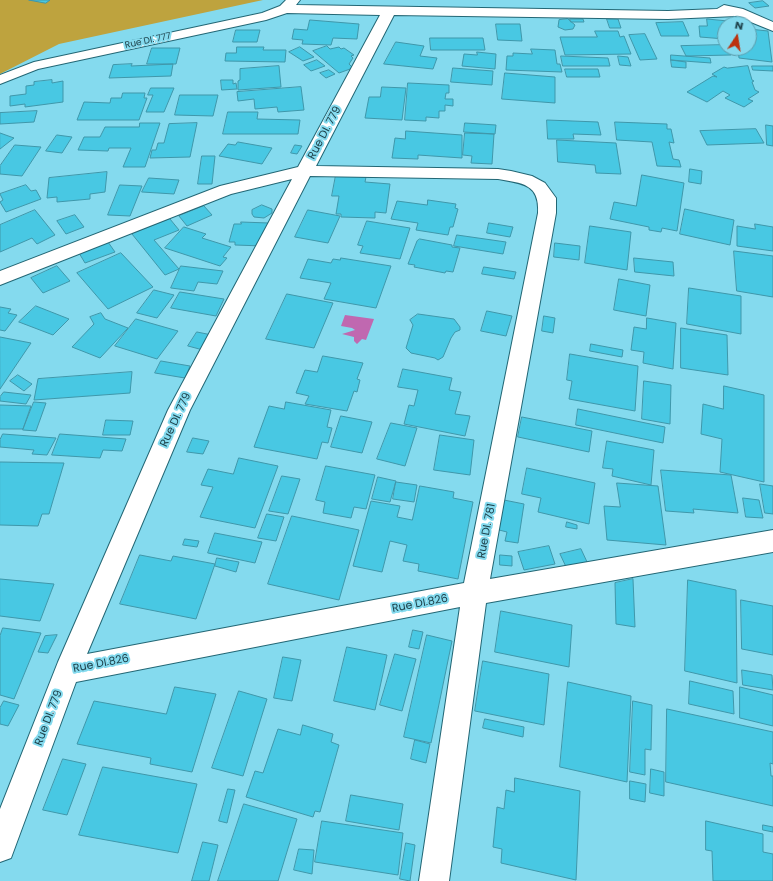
<!DOCTYPE html>
<html>
<head>
<meta charset="utf-8">
<style>
  body { margin:0 }
  #map { position:relative; width:773px; height:881px; overflow:hidden; background:#84daee; font-family:Poppins,sans-serif }
  canvas { display:block }
  .north { position:absolute; left:717px; top:16px; width:40px; height:40px; box-sizing:border-box; background:#84daee; border:1px solid #5b9dad; border-radius:50%; rotate:12deg; font-size:11px; font-weight:700; line-height:16px; text-align:center; color:#1e424b }
  .north::after { content:''; display:block; margin:auto; width:14px; height:18px; background:#bc320e; clip-path:polygon(50% 0,100% 100%,50% 72%,0 100%) }
</style>
</head>
<body>
<div id="map">
<canvas width="773" height="881"></canvas>
<div class="north">N</div>
</div>
<script>
const ctx = document.querySelector('canvas').getContext('2d');
ctx.lineJoin = 'round';
function fillPath(path, color) {
  ctx.fillStyle = color;
  ctx.fill(path, 'evenodd');
}
function trace(path, color, width, dash) {
  ctx.strokeStyle = color;
  ctx.lineWidth = width;
  ctx.lineCap = dash ? 'butt' : 'round';
  ctx.setLineDash(dash || []);
  ctx.stroke(path);
}
function write(font, color, halo, rows, align = 'center') {
  ctx.font = font + ' Poppins,sans-serif';
  ctx.lineWidth = 4;
  ctx.setLineDash([]);
  ctx.textBaseline = 'middle';
  ctx.strokeStyle = halo;
  ctx.fillStyle = color;
  for (const [text, x, y, turn = 0] of rows) {
    ctx.save();
    ctx.translate(x, y);
    ctx.rotate((+turn || 0) * Math.PI / 180);
    ctx.textAlign = isNaN(turn) ? turn : align;
    if (halo) ctx.strokeText(text, 0, 0);
    ctx.fillText(text, 0, 0);
    ctx.restore();
  }
}
fillPath(new Path2D(`
  M0 0H263L59 44 0 74Z`), '#bea33e');
fillPath(new Path2D(`
  M345 315 374 319 366 340 362 339 357 344 354 341V337L342 334 355 330 352 328 341 326Z`), '#c068b0');
const building = new Path2D(`
  M29 0H50L46 3Z
  M763 1 769 6 755 8 749 3Z
  M568 19 575 25 573 29 565 30 558 27 559 20Z
  M570 19H583L584 22H571Z
  M607 19H618L621 28H610Z
  M707 19 728 21 729 24H725V39L700 37 699 26H707Z
  M310 20 359 24 357 39 333 38 331 45 302 44 303 40 292 39 294 29 307 30Z
  M683 22 689 36H661L656 23Z
  M496 24H520L522 41 498 40Z
  M749 29 768 31 772 62 739 58 738 49 735 48H749Z
  M236 30H260L257 42H233Z
  M595 31H618L620 37 624 36 631 54 565 55 560 37H597Z
  M645 34 657 59 640 60 629 35Z
  M430 38H483L485 50H431Z
  M396 42 424 46 420 56 437 58 433 69 384 64Z
  M725 45V48H728L731 55 686 56 681 46Z
  M327 46 330 49 339 47 341 49 344 48 354 55 351 56 353 58 349 64 353 68 339 73 313 51Z
  M237 47H264L263 50H286L285 62 225 61 226 53H236Z
  M300 47 314 57 303 61 289 52Z
  M152 48H180L176 64H147Z
  M531 49 555 50 557 64H560L562 72 506 70 507 56H513V53L532 54Z
  M477 52 496 54 495 69 462 66 464 54 477 55Z
  M671 55 710 58 711 63 671 60Z
  M561 56 608 58 610 66H563Z
  M618 56 628 57 631 66 620 65Z
  M317 60 325 66 311 71 304 65Z
  M671 60 686 62V68L672 67Z
  M132 64 131 66 173 64 171 76 109 78 113 65Z
  M279 66 281 87 238 90V81L240 80V69Z
  M748 66 752 80 754 81 752 82 755 90 759 92 748 99 753 101 744 107 725 98 730 95 723 91 707 102 687 92 713 76 717 77 712 74 724 67 727 68Z
  M752 66H773V71L753 70Z
  M453 68 493 71 492 85 451 82Z
  M565 69H598L600 77H567Z
  M329 70 335 74 326 78 320 73Z
  M505 73 555 77V103L502 99Z
  M52 80V83L63 81V102L25 107V104L10 106V96L26 94V86L34 85V82Z
  M221 80H233V84L236 83 237 89 222 90Z
  M408 83 449 85V93H446L445 99H453V106L445 105V111H439V118L426 117V121L405 120Z
  M301 87 304 110 278 112 277 107 255 109 254 99 238 101 237 92Z
  M382 87 406 88 402 120 365 118 369 97H380Z
  M151 88H174L164 112H146L153 95H148Z
  M123 93H145L144 98H147L139 120H77L84 102 110 103 111 98H121Z
  M180 95H218L213 116 175 115Z
  M37 111 34 122 0 124V113Z
  M228 112H258L257 119 300 120 298 134H223Z
  M547 120 598 122 601 135 573 134 574 139H548Z
  M615 122 667 124V129H671L674 143 669 142 673 159 679 160 681 167 657 166 652 142 617 140Z
  M140 123H160L145 167H123L131 148H109L108 151 78 150 84 137H100L105 127H139Z
  M197 123 190 157 150 158 152 150H156L158 143H164L169 124Z
  M465 123 496 125 495 134 464 132Z
  M766 125 773 126V146L767 145Z
  M756 129 764 143 707 145 700 131Z
  M406 131 462 135V158L418 155V159L392 158 395 138 405 139Z
  M0 133 14 138 0 149Z
  M465 133 494 134 492 164 471 163 472 156 463 155Z
  M57 135 72 137 62 153 46 151Z
  M557 140 616 143 621 174 596 173 595 165 558 162Z
  M238 142 272 148 262 164 219 156 228 144 235 145Z
  M15 145 41 147 22 176 0 174V166Z
  M295 145 302 146 297 154 291 153Z
  M202 156H215L212 184H198Z
  M690 169 702 171 701 184 689 182Z
  M107 172 105 192 90 194V199L57 202V197L47 198 49 178Z
  M336 175 366 177 365 182 390 184 386 213 375 212V218L341 217V214H336L339 196H332Z
  M642 175 684 183 677 231 662 228 661 232 649 230V227L610 219 614 202 636 206Z
  M149 178 179 180 174 194 142 192Z
  M26 185 31 191 36 190 41 199 6 212 0 202 3 200 0 194Z
  M120 185 142 186 130 216 108 215Z
  M428 200 456 204 455 208 458 209 453 227H450L448 235 416 230 418 223 391 219 397 201 427 205Z
  M262 205 272 209V213L264 218 254 217 252 214V210Z
  M204 206 212 215 187 226 179 216Z
  M685 209 734 220 730 245 680 234Z
  M35 210 55 235 37 244 32 238 0 252V225Z
  M308 210 340 216 328 243 295 237Z
  M75 215 84 227 66 234 57 221Z
  M170 219 179 230 154 240 179 269 165 275 132 234Z
  M367 221 410 228 400 259 360 253 363 246 358 245Z
  M241 222 269 223 263 246 235 245V242H229L234 224H241Z
  M489 223 513 227 510 237 487 233Z
  M755 224 773 227V251L737 246V226L755 229Z
  M590 226 631 232 627 270 585 263Z
  M184 227 206 234 202 238 231 247 223 257 227 258 220 266 165 248Z
  M457 235 506 242 503 254 454 246Z
  M420 239 452 245V247L460 248 453 272 446 271 445 273 414 267 415 265 408 264 417 241Z
  M108 242 115 252 85 263 79 253Z
  M555 243 580 246 579 260 554 257Z
  M734 251 773 256V297L737 291Z
  M121 253 153 287 108 309 77 273Z
  M341 258 391 266 376 308 324 299 331 283 300 278 308 259 331 263 333 259 340 260Z
  M634 258 673 262 674 276 635 272Z
  M57 266 70 281 43 293 31 278Z
  M181 266 223 271 217 284 198 282 194 291 171 288Z
  M484 267 516 272 514 279 482 274Z
  M619 279 650 285 646 316 614 310Z
  M689 288 741 296V334L687 324Z
  M154 290 174 295 157 318 137 313Z
  M180 292 224 299 216 316 171 308Z
  M287 294 333 303 314 348 266 339Z
  M36 306 69 319 53 335 19 322Z
  M0 307 11 309 8 313 17 315 5 331 0 330Z
  M487 311 512 316 506 336 481 331Z
  M101 313 105 319 128 328 100 358 72 347 94 324 90 317Z
  M418 314 454 319 460 327V330L455 332 451 338 443 357 438 360 435 358 411 353 406 348 413 325 410 320Z
  M544 316 555 318 553 333 542 331Z
  M647 318 676 323 673 369 643 363 644 352 631 350 634 327 646 329Z
  M136 319 178 331 157 359 115 346Z
  M681 328 727 335 728 375 681 368Z
  M197 332 212 335 203 350 188 346Z
  M0 337 31 343 0 389Z
  M591 344 623 350 622 357 590 351Z
  M570 354 638 366 635 411 569 399 572 381 567 380Z
  M323 356 363 363 357 379 360 380 357 392 354 391 347 411 305 404 309 396 296 393 305 370 317 372Z
  M161 361 190 366 185 378 155 373Z
  M403 369 452 378 449 390 461 392 455 414 470 416 465 436 404 424 409 405 414 406 418 390 398 387Z
  M132 372 130 393 34 400 38 379Z
  M18 375 32 384 24 391 10 381Z
  M644 381 671 385 670 424 642 419Z
  M724 386 764 395V482L720 472 722 439 701 434 703 404 723 409Z
  M4 392 31 395 26 404 0 401V397Z
  M34 402 46 403 36 431 23 430Z
  M286 402 331 410 327 427 332 428 328 443 322 442 317 459 254 447 269 406 284 409Z
  M0 405 31 406 23 429H0Z
  M578 409 665 427 663 443 576 425Z
  M341 416 372 422 362 453 331 447Z
  M522 417 592 431 589 452 518 437Z
  M106 420 133 421 130 435H103Z
  M391 423 417 428 405 466 377 459Z
  M3 434 56 438 47 455 32 454 34 450 0 447V440Z
  M60 434 126 439 122 451 103 450 100 458 52 455Z
  M440 435 474 440 470 475 434 470Z
  M193 438 209 441 203 454 187 452Z
  M607 441 654 450 651 485 612 476 613 469 603 468Z
  M239 458 278 466 255 528 200 517 213 487 201 485 208 469 233 474Z
  M0 462 64 463 49 514H42L38 526 0 525Z
  M326 466 375 475 366 509 354 507 351 518 323 513 325 502 316 500Z
  M527 468 595 483 589 524 538 512 541 498 522 494Z
  M661 470 731 475 738 513 693 509 694 513 666 511Z
  M282 476 300 479 288 514 269 511Z
  M378 477 396 481 390 502 372 499Z
  M396 482 417 485 414 502 393 499Z
  M617 483 658 486 666 545 607 540 604 506 620 507Z
  M760 484 773 486V514L765 513Z
  M420 486 454 492 453 498 473 502 458 579 418 571 419 564 403 561 407 545 390 541 382 572 353 566 371 501 400 506 397 517 412 520Z
  M743 498 759 500 763 518 746 517Z
  M504 500 524 504 518 543 505 541 507 532 499 530Z
  M267 514 284 517 276 541 258 538Z
  M292 516 359 530 339 600 268 584Z
  M567 522 577 525V529L566 527Z
  M215 533 262 542 255 563 208 553Z
  M185 539 199 541 197 547 183 545Z
  M549 546 555 564 524 570 518 552Z
  M581 549 588 564 567 569 560 554Z
  M140 555 171 561 173 556 215 564 196 619 120 604Z
  M500 555 512 556V566L500 565Z
  M217 558 239 562 236 572 215 566Z
  M0 579 54 584 40 621 0 616Z
  M633 579 635 627 616 624 615 583Z
  M688 580 736 590 737 683 685 671Z
  M741 600 773 606V655L742 649Z
  M501 611 572 625 569 667 495 652Z
  M3 628 41 633 14 699 0 695V636Z
  M413 630 423 632 419 649 409 647Z
  M57 635 48 653 38 652 45 636Z
  M427 635 452 641 431 743 404 737Z
  M347 647 387 655 375 710 334 701Z
  M395 654 416 659 402 711 380 705Z
  M283 657 301 660 292 701 274 698Z
  M483 661 549 674 544 725 475 711Z
  M742 670 772 675 773 690 743 685Z
  M690 681 733 691 734 714 689 704Z
  M568 682 631 696 627 782 560 767Z
  M175 687 216 694 192 772 150 764 151 758 77 744 94 701 166 714Z
  M740 687 773 695V726L740 718Z
  M239 691 267 699 243 776 212 768Z
  M4 701 19 705 8 726 0 724V708Z
  M633 701 652 705 651 750 645 749V775L630 772Z
  M667 709 773 732V764L770 763 771 776H773V806L666 782Z
  M485 719 524 727 523 737 483 728Z
  M303 725 333 734 331 742 339 745 320 812 315 811 313 817 246 797 255 771 263 773 278 729 300 735Z
  M415 740 430 744 426 763 411 759Z
  M63 759 86 764 67 815 43 810Z
  M103 767 197 784 178 853 79 835Z
  M651 769 664 772V796L650 793Z
  M515 778 580 791 576 880 501 863 502 849 493 847 497 807 504 809 506 790 514 792Z
  M630 781 646 784 645 802 630 799Z
  M228 789 235 790 227 823 219 821Z
  M351 795 403 804 399 830 346 821Z
  M244 804 297 819 278 881H218Z
  M322 821 403 833 398 875 315 862Z
  M706 821 763 834V852L773 854V881H713L712 851 706 850Z
  M763 825 773 827V832L763 830Z
  M203 842 218 845 209 881H192Z
  M406 843 415 845 410 881 400 879Z
  M299 849 314 850 312 874 294 870Z`);
fillPath(building, '#48c8e3');
trace(building, '#3f97aa', 1);
const minor = new Path2D(`
  M286 0H300L296 5 668 11 717 9 724 5 743 9 773 22V31L736 16 668 19 394 15 316 166 498 169 511 171 532 176 545 183 556 198V213L490 579 773 530V552L486 603 449 881H419L460 607 76 682 11 858 0 862V809L58 662 168 410 292 179 231 194 0 285V271L220 186 298 167 380 15 287 13 266 20 38 69 0 84V75L34 62 262 13 280 6ZM310 176 498 179C522 183 540 184 538 213L464 583 87 654 190 410Z`);
trace(minor, '#236775', 2);
fillPath(minor, '#fff');
write('9px', '#1e424b', '#84daee', [
  ["Rue DI. 777",148,41,-12]
]);
write('11px', '#1e424b', '#84daee', [
  ["Rue DI. 779",325,133,-62],
  ["Rue DI. 779",176,420,-65],
  ["Rue DI. 781",487,531,-79],
  ["Rue DI.826",420,604,-11],
  ["Rue DI.826",101,664,-11],
  ["Rue DI. 779",49,718,-69]
]);
</script>
</body>
</html>
